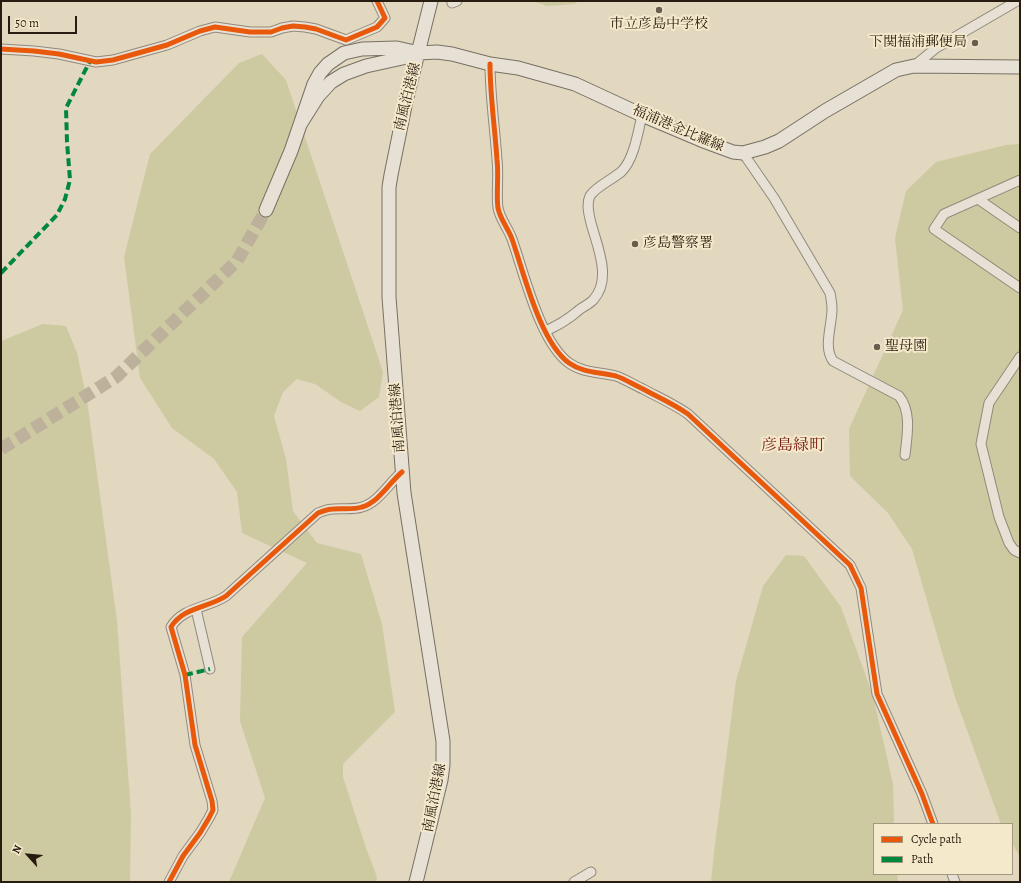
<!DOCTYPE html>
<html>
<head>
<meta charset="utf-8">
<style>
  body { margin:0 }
  #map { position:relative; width:1021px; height:883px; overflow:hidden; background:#e2d7bf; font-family:Alegreya,serif }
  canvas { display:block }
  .frame { position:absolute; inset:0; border:2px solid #281b0f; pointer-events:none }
  .legend { position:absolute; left:873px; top:823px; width:140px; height:52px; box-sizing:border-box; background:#f5e9cc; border:1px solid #a39780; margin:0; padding:5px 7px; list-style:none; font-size:12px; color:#281b0f }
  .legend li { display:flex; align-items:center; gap:8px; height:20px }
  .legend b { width:20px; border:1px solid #a39780 }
  .north { position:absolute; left:8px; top:835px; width:40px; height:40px; -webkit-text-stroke:3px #f5e9cc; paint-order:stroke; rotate:297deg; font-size:11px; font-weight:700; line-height:16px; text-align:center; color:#281b0f }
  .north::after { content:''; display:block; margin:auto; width:14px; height:18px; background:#281b0f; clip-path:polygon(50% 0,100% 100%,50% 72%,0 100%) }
  .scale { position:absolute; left:8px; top:16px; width:69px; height:18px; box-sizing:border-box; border:2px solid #281b0f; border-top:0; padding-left:5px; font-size:12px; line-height:14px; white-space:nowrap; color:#281b0f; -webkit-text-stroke:3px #f5e9cc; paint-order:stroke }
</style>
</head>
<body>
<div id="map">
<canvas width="1021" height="883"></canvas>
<div class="frame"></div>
<ul class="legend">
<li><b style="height:5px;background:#e8590c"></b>Cycle path</li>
<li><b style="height:5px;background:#00873e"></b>Path</li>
</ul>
<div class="north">N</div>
<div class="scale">50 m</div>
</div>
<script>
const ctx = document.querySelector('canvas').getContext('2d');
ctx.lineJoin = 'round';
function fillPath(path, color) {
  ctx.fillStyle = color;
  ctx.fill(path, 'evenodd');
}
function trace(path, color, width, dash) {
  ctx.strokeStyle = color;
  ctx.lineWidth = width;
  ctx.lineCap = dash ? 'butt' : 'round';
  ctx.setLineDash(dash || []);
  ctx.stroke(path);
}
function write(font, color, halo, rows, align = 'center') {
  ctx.font = font + ' Alegreya,"Noto Serif JP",serif';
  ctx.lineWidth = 4;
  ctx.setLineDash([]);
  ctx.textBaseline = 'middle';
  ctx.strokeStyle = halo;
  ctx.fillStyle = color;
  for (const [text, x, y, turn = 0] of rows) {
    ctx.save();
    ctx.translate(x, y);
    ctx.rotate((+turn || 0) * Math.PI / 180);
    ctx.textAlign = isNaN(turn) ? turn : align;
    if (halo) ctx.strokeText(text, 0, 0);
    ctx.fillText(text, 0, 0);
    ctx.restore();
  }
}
fillPath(new Path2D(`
  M533 1H578L575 4 547 6Z
  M262 54 286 80 383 372 379 397 360 411 341 402 315 384 297 379 283 392 274 416 286 459 293 511 317 543 361 554 382 624 395 712 343 764V777L366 848 377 877 376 882H229L265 798 240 721 242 637 307 563 242 533 237 492 214 459 172 428 140 378 124 257 150 154 239 63Z
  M1020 144V857L1012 843V824H1001L955 697 912 549 888 513 850 476 849 429 903 310 895 238 906 191 936 162 1006 145Z
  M43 324 66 326 77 353 87 400 117 621 131 814 130 882H1V341Z
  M786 555 804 556 841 607 873 696 893 784 894 824H874V874H897L898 882H711L714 852 736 681 763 586Z`), '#cdcaa2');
trace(new Path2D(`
  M1 449 116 377 237 261 266 210`), '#bdb19c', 13, [13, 6]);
const street = new Path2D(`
  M452 3 457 1
  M1 49 34 51 59 54 96 62 113 60 167 45 200 31 215 27 250 32H271L282 28 293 26 305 27 316 29 346 40 377 27 385 18 377 1
  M490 64C490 96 495 128 497 160 499 176 496 193 498 208 500 219 508 228 512 239 524 273 540 342 569 363 583 373 600 372 616 376 625 379 634 385 643 389 658 397 674 404 688 414L850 565 861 588 877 694 922 794 933 824
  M914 66 936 48 1017 1
  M743 153 774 198 830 293C831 298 832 303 832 309 832 326 823 347 833 361L899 396C912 412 907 436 905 455
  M1020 180 944 214 934 229 1020 288
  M978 199 1020 228
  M546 331C553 327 561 324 567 319 571 317 575 313 579 310 584 306 590 304 594 299 612 278 597 246 591 223 589 215 586 204 590 196 595 187 613 179 621 172 634 160 638 132 642 115
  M1020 357 989 403 981 444 999 517 1009 543 1014 550 1020 553
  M196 609 210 669
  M952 874 955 882
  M169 882 183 856 200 833 209 818 213 810 212 801 195 745 185 675 171 627C183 607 208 608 226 596L318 513C323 511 328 509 333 509 343 508 353 510 362 507 379 502 389 483 402 472
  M574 882 591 872`);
const secondary = new Path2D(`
  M301 123 318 96 331 82 344 74 366 66 407 57 419 53 437 52 452 54 490 64 518 68 575 84 642 115 706 142 733 152 743 153 765 147 779 141 825 111 896 70 914 66 1020 67
  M266 210 291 151 314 84 320 73 328 64 344 53 362 49 397 48 419 53
  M416 882 441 780 443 765V741L404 493 389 297V187L391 175 406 101 431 1`);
trace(street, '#91897b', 11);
trace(secondary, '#777063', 15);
trace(street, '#e7e1d5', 9);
trace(secondary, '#e7e1d5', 13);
trace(new Path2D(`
  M1 273 57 215 65 199 70 180 67 142 66 108 90 61
  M185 675 210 669`), '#00873e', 4, [8, 4]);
trace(new Path2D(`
  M1 49 34 51 59 54 96 62 113 60 167 45 200 31 215 27 250 32H271L282 28 293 26 305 27 316 29 346 40 377 27 385 18 377 1
  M490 64C490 96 495 128 497 160 499 176 496 193 498 208 500 219 508 228 512 239 524 273 540 342 569 363 583 373 600 372 616 376 625 379 634 385 643 389 658 397 674 404 688 414L850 565 861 588 877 694 922 794 933 824
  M169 882 183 856 200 833 209 818 213 810 212 801 195 745 185 675 171 627C183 607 208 608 226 596L318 513C323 511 328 509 333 509 343 508 353 510 362 507 379 502 389 483 402 472`), '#e8590c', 5);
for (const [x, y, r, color] of [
  [659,10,4,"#695d4d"],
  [975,43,4,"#695d4d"],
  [635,244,4,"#695d4d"],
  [877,347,4,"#695d4d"]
]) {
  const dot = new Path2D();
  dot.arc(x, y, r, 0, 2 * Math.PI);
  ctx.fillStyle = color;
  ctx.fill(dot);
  trace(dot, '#f5e9cc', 1.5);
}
write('14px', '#281b0f', '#f5e9cc', [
  ["市立彦島中学校",659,25,"center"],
  ["下関福浦郵便局",967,43,"right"],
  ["彦島警察署",643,244],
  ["聖母園",885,347]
], 'left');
write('14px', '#281b0f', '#f5e9cc', [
  ["南風泊港線",408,97,-76],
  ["福浦港金比羅線",678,129,23],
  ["南風泊港線",398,418,-94],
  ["南風泊港線",435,798,-79]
]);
write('16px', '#7a1f14', '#f5e9cc', [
  ["彦島緑町",793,446]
]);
</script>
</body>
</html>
